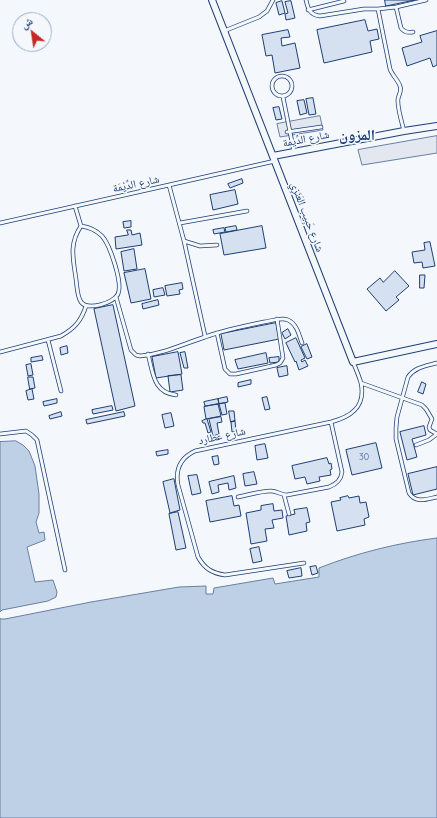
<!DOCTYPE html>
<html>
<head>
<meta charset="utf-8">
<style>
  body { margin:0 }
  #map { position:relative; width:437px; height:818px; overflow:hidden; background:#f4f7fb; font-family:Quicksand,"Noto Naskh Arabic",sans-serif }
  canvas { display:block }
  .north { position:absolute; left:12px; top:12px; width:40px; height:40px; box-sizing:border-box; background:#f4f7fb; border:1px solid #9eadc5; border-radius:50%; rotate:330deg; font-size:11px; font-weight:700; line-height:16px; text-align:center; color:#1d3f73 }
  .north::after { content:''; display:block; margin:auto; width:14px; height:18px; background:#c62828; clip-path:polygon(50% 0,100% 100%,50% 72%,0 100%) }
</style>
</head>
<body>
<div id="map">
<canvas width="437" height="818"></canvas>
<div class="north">ش</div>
</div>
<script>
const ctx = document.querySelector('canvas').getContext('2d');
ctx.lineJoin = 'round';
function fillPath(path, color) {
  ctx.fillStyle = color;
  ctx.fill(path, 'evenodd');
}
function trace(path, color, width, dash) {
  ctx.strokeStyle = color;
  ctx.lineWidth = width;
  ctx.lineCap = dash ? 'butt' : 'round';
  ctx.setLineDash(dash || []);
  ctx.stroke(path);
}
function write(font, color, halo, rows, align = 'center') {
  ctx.font = font + ' Quicksand,"Noto Naskh Arabic",sans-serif';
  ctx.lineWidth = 3;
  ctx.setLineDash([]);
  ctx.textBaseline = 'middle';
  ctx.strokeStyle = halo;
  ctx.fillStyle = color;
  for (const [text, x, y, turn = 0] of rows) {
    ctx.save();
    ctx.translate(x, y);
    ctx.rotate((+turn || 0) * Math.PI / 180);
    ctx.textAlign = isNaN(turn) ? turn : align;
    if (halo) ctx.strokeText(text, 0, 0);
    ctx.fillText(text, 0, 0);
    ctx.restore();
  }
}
const parking = new Path2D(`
  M320 116 323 130 280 137 277 124Z
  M437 136V153L362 165 358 150Z`);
fillPath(parking, '#e3e8f0');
trace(parking, '#687fa3', 1);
const water = new Path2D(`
  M16 441 23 445 29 451 35 466 39 494V513L36 522 39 533 44 532 45 540 27 547 35 582 53 580 57 592 56 597 48 601 2 610 0 612V442Z
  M437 538V818H0V618L1 619H5L91 602 179 587 206 586V594H213L214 588 273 578 275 584 319 577V568C357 553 397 543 437 538Z`);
fillPath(water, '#bed0e5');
trace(water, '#687fa3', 1);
const building = new Path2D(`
  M385 0H415L386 6Z
  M282 1 285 13 279 15 276 3Z
  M291 1 295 18 286 20 285 14 288 13 285 2Z
  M365 20 368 31 377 29 379 39 370 41 372 52 324 63 317 30Z
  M288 30 290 37 281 38 282 46 295 43 300 68 275 73 272 55 266 56 262 35Z
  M437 31V65L433 67 430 58 407 66 402 48 422 42 420 36Z
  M313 98 316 114 309 115 306 99Z
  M304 100 307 113 300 115 297 101Z
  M279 107 282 119 276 120 273 108Z
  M242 179 243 183 230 188 228 184Z
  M235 190 238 204 213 210 210 195Z
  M131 221V227L124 228 123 222Z
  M236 226 237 230 226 232 225 228Z
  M262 226 266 248 224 255 220 234Z
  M224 228 225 232 214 234 213 230Z
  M127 230H131L132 235 140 233 142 245 116 249 115 237 128 235Z
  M430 242 435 266 423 268 422 262 414 263 412 252 425 250 424 243Z
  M134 249 137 269 124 271 121 252Z
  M145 269 151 299 131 303 124 273Z
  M395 271 409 286 396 297 399 300 386 311 367 289 380 278 383 282Z
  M420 275H425L424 288H420Z
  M182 283 183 289 179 290 180 294 167 296 165 286Z
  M163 288 165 295 154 297 153 290Z
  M158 300 159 305 143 309 142 304Z
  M113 305 135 406 116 411 94 309Z
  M276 323 279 339 224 350 221 334Z
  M288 329 291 335 285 339 282 333Z
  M296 338 305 358 301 360 302 362 305 360 308 366 299 370 296 361 295 362 286 343Z
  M307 344 312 357 307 359 301 347Z
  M67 346 68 353 61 355 60 348Z
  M178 352 182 374 156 378 152 357Z
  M185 352 188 368H184L180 353Z
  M266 353 268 363 238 369 235 360Z
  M42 356 43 360 31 362V358Z
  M279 357V362L270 363 269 358Z
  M31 364 33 375 28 376 26 365Z
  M287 366 288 375 279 377 277 368Z
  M181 375 183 390 170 392 168 376Z
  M28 377H33L35 388 30 389Z
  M251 380V384L238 387V383Z
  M422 382 426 384 423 394 418 392Z
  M32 389 34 399 28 400 26 391Z
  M227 397 228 402 219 404 218 399Z
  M267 397 270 409 265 410 262 398Z
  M57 399V403L44 406 43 402Z
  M218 399 219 404 205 406 204 402Z
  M225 403 227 414 222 415 219 404Z
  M218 404 221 416 206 419 204 407Z
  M112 406 113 410 93 414 92 410Z
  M229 411H234L235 421 231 422Z
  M61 412 62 416 50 419 49 416Z
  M124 412 125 416 87 424 86 420Z
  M171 413 174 426 165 428 162 415Z
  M221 417 222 422 217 423 219 434 213 436 209 419Z
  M207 419 211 432 208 433 205 423H203L202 421Z
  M235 421 236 431 232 432 231 422Z
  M424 426 426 435 412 439 417 457 407 460 400 432Z
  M376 443 382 468 352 475 346 450Z
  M265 444 268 458 257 460 255 446Z
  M168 450V454L157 456 156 452Z
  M218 456 219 464 214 465 212 457Z
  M327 458 329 464 331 463 332 469 330 470 331 475 319 477 320 481 307 484 305 477 295 479 292 466Z
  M437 467V489L413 495 408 474Z
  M254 472 257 484 245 486 243 474Z
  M197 475 201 493 192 495 188 476Z
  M234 476 236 488 229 490 228 483 218 485 219 492 212 494 209 482Z
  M174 479 180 510 170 513 163 482Z
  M232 496 234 506 239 505 241 516 210 522 206 501Z
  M348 496 349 498 359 496 360 503 366 502 369 517 364 519 365 525 337 531 331 502 341 500 340 498Z
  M273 504 274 511 282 510 283 518 272 520 274 528 265 529 267 541 251 544 246 513 261 510V506Z
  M307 508 310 522 306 523 307 531 289 535 286 516 295 514 294 510Z
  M178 512 186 548 176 550 169 514Z
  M259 547 262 561 253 563 250 549Z
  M316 566 318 573 312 575 310 567Z
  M301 568 302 576 289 578 287 571Z`);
fillPath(building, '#d5e0f0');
trace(building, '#1d3f73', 1);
const service = new Path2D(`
  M306 0C308 9 310 15 320 16L364 9H378L396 7 426 0
  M396 7 401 28C404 32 408 33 413 32
  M378 9 390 69C392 75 398 80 400 86 402 91 399 94 398 99 397 107 402 123 404 131
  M308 10 344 1
  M224 31 259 17 267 11 273 0
  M272 86a10 10 0 1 1 20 0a10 10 0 1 1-20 0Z
  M283 97 294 152
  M287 132 321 127
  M169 185 184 241 205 336
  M75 206 81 226C69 244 73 258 76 279 77 286 77 296 81 302 88 311 114 303 118 294 123 283 110 245 102 236 96 230 89 227 81 226
  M0 223 169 185 275 161
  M180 223 247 211
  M184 241 200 246 217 245
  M116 297 131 350 136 355 140 356C163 354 183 344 205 337 224 330 244 326 264 322 272 321 281 317 288 320 297 324 299 335 302 343
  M217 333 225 369 230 374H236L276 365 280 363 283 358 277 319
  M48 340 61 391
  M0 352 61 336C75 328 81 321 86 306
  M148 354C153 372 153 393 176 395
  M437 363C426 366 415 367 408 377L397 417 396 428V439L409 493C416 504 427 499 437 497
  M361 383 422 405 426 409 432 419 429 427 430 430 437 434
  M0 434 26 431 32 435 37 440 65 570
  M416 445 429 440 437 434
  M284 495 289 514
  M238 497C249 495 260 491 271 491 277 491 281 495 287 495L329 487C337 484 341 480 342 472L331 422
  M304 563 225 575C212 573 205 569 198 557L178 485C175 469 180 458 195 451L331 422C351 417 366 407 361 383 359 376 356 369 353 362`);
const minor = new Path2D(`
  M212 0 353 362 437 344
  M273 156 404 131 437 126`);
trace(service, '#1d3f73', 4.5);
trace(minor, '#1d3f73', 8);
trace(service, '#f4f7fb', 3);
trace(minor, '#f4f7fb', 6);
write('9px', '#4b6792', null, [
  ["30",364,457]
]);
write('11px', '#1d3f73', '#f4f7fb', [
  ["شارع الدِّيمة",306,139,-11],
  ["شارع الدِّيْمَة",136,184,-12],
  ["شارع حَبِيب العَنَزِي",307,217,69],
  ["شارع عطارد",222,436,-12]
]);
write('bold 15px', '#1d3f73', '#f4f7fb', [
  ["المزون",357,135]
]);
</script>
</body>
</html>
